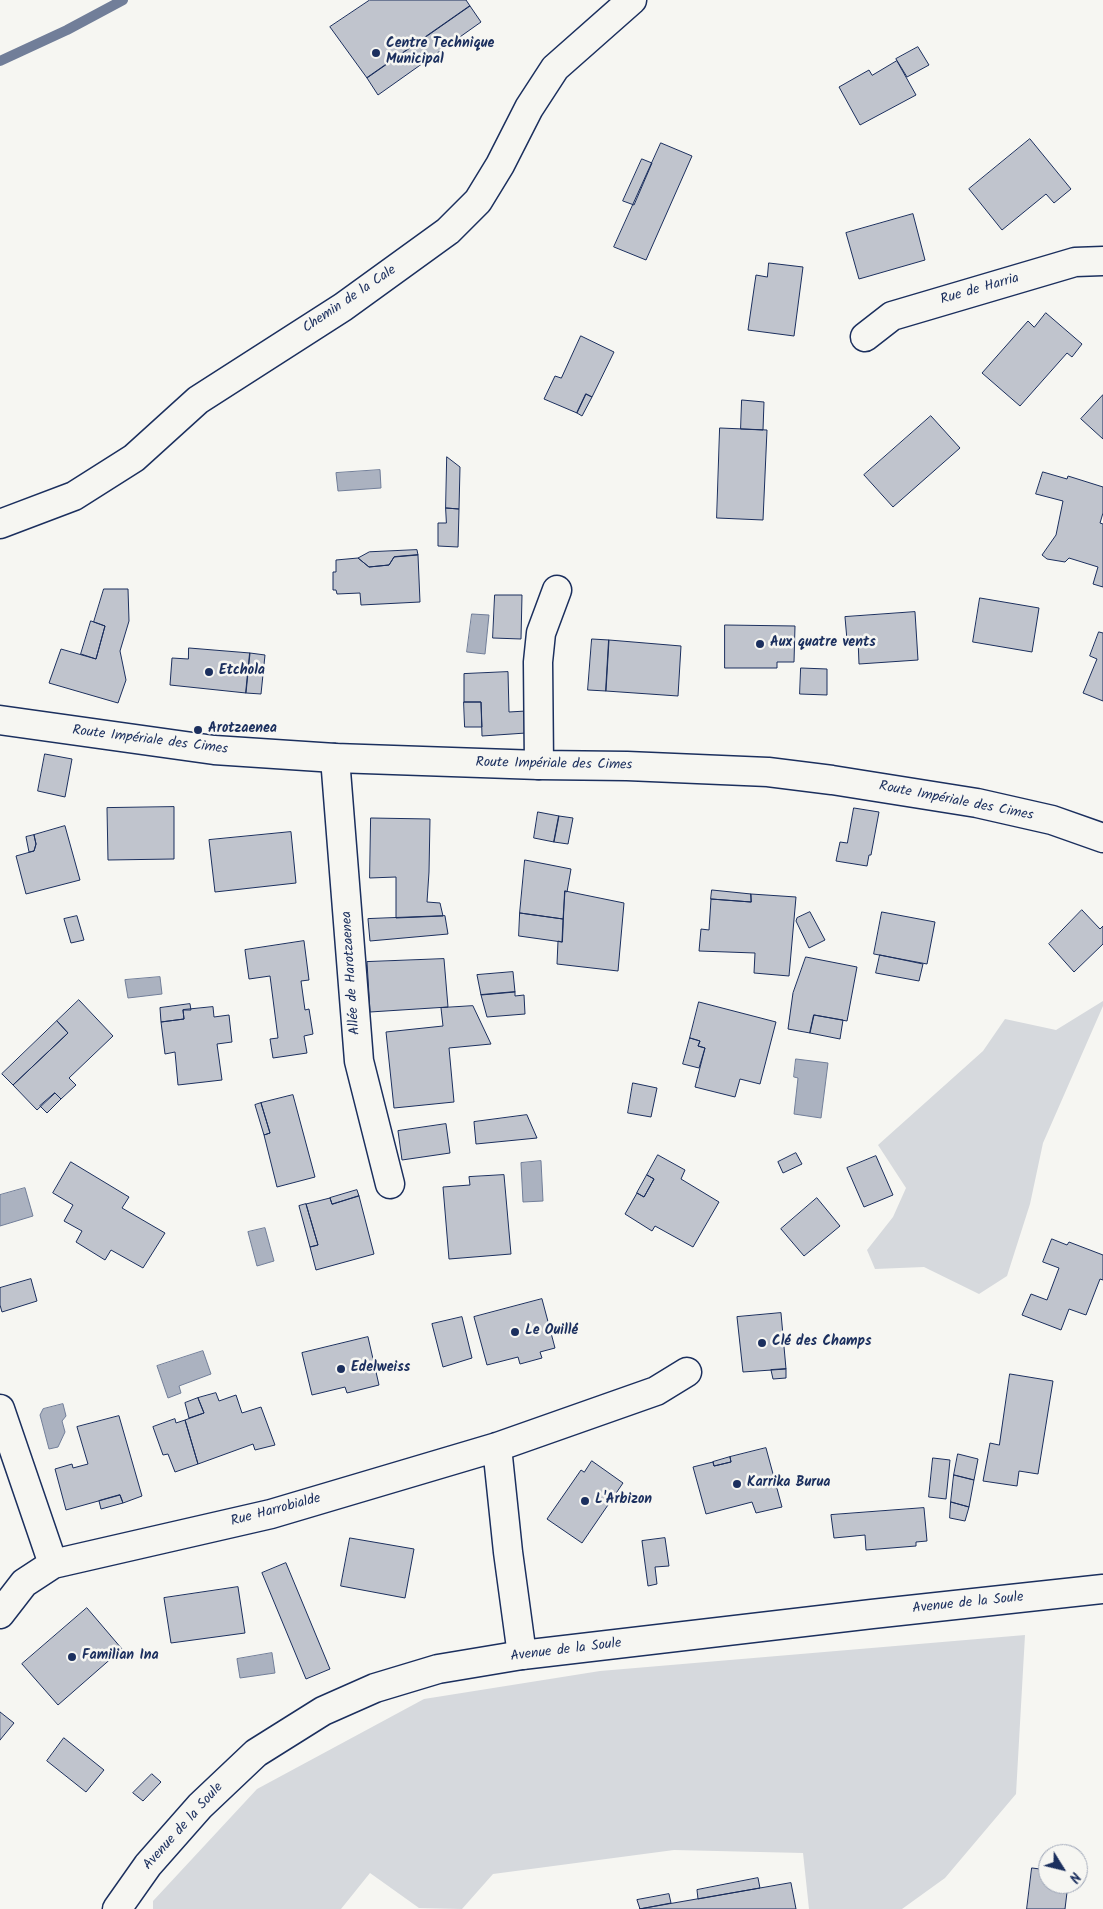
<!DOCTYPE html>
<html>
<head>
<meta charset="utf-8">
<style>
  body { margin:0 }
  #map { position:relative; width:1103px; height:1909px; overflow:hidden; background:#f6f6f2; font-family:Kalam,sans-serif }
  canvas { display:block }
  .north { position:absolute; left:1038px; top:1844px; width:50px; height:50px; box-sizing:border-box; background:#f6f6f2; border:1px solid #9ea6b7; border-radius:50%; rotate:126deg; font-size:14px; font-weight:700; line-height:20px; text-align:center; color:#1b2f5e }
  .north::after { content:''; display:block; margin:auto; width:18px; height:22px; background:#1b2f5e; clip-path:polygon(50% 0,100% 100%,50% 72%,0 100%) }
</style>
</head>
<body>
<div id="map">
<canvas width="1103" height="1909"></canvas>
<div class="north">N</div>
</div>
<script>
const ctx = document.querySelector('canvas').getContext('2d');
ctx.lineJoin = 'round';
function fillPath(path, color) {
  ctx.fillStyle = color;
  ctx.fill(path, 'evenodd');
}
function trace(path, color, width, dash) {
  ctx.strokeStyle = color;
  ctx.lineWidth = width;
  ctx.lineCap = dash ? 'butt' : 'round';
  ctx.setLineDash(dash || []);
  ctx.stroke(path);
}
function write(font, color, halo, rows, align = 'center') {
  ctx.font = font + ' Kalam,sans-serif';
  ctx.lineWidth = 5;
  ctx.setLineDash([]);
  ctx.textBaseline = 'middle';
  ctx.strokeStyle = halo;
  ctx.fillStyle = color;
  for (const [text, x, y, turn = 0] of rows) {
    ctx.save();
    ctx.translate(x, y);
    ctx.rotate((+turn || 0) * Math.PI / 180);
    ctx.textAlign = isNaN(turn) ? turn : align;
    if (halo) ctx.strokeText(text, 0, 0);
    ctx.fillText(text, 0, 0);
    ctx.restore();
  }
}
fillPath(new Path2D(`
  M1103 1001V1006L1043 1143 1030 1204 1007 1276 979 1294 924 1267 875 1269 867 1250 893 1217 906 1188 878 1145 983 1051 1005 1019 1056 1030Z
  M1025 1635 1016 1794 945 1878 902 1909H809L803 1853 674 1850 493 1874 462 1909 419 1908 370 1873 341 1909H153V1901L257 1789 424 1699 600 1671Z`), '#d6d9dd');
const water = new Path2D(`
  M380 470 381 488 338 491 336 473Z
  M472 614 489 615 485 654 467 652Z
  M160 977 162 994 128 998 125 980Z
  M796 1059 828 1063 821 1118 794 1114 798 1078 794 1077Z
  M541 1161 543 1201 523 1202 521 1163Z
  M25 1188 33 1216 0 1226V1195Z
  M265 1228 274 1261 257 1266 248 1232Z
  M203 1351 211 1374 179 1386 181 1393 168 1398 157 1366Z
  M63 1404 66 1416 62 1421 65 1432 58 1447 49 1449 40 1415 43 1409Z
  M272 1653 275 1673 240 1678 237 1659Z`);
fillPath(water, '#abb2c0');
trace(water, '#717e99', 1);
trace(new Path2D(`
  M0 61 67 30 123 0`), '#717e99', 10);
const building = new Path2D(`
  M370 0H466L470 6 367 78 330 27Z
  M470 6 481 22 378 95 367 78Z
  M918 47 929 65 907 77 896 59Z
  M897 61 916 95 860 125 839 87 869 70 872 75Z
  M1030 139 1071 189 1054 203 1046 194 1002 230 969 189Z
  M661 143 692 156 646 260 614 247Z
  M642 159 652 163 634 205 623 201Z
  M913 214 925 260 859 279 846 233Z
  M769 263 803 267 794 336 748 330 756 275 767 277Z
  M1046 313 1082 344 1072 357 1067 353 1020 406 982 373 1028 321 1034 327Z
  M581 336 614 352 592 397 586 394 577 413 544 399 555 376 561 378Z
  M586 394 592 397 582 416 577 413Z
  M1103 395V439L1081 419Z
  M742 400 764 402 763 430 741 429Z
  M931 416 960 448 893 507 864 475Z
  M720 428 767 430 763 520 717 518Z
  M447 457 460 467 459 509 446 508Z
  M1043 472 1067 479 1068 476 1103 487V513L1100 523 1103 524V587L1093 584 1098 567 1069 558 1065 562 1047 559 1042 555 1056 535 1063 501 1036 494Z
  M446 508 459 509 458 547 438 546V523H446Z
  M417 550 418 555 394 557 389 565 369 567 358 558 369 552Z
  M418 555 420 602 361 605 360 593 337 594 336 590H333V572H336V560L358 558 369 567 389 565 394 557Z
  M104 589H128L129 621 120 651 126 680 118 703 49 683 61 649 96 659 105 626 94 622Z
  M495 595H522L521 639 493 638Z
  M980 598 1039 608 1032 652 973 642Z
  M915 612 918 660 859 664 858 639 847 640 845 617Z
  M91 621 105 626 96 659 81 654Z
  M725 625 795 626 794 662H777V668H725Z
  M1099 632 1103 633V701L1083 693 1097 659 1090 656Z
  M592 639 609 640 606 691 588 690Z
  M609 640 681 646 678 696 606 691Z
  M189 648 250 653 246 693 170 685 172 658 188 659Z
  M250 653 265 655 261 694 246 693Z
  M801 668 827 669V695L800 694Z
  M508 672 509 712 526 711V733L482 736 481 702H464V674Z
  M464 702H481L482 727H465Z
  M45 754 72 759 65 797 38 791Z
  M174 807V859L108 860 107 808Z
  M854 808 879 812 871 855H869L867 866 836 861 840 842 847 843Z
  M538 812 559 816 554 842 534 838Z
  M559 816 573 818 568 844 554 842Z
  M371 818 430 819 429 872 427 902 440 903 443 916 396 918V877L370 878Z
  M65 826 80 880 26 894 16 856 34 851 36 844 34 835Z
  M291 832 296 883 215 892 209 840Z
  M34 835 36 844 34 851 29 852 26 837Z
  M525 860 571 869 567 892 565 891 563 919 520 913Z
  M712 890 751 894V902L711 899Z
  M565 891 624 903 618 971 557 964 558 941 562 942Z
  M751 894 796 897 789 976 754 973 755 953 699 951 701 929 709 930 711 899 751 902Z
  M1082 910 1100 929 1103 926V944L1074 972 1049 944Z
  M810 912 825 940 809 948 796 921 797 918Z
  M882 912 935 922 927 964 874 954Z
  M520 913 563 919 562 942 519 936Z
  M77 916 84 940 71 943 64 919Z
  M445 916 448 934 370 941 368 919Z
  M304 941 309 980 301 981 305 1010 309 1009 313 1034 304 1036 307 1053 273 1058 270 1039 278 1038 270 976 249 979 245 950Z
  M880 955 923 964 919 981 876 973Z
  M806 957 857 967 847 1021 814 1015 810 1033 788 1029 793 993Z
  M444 959 448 1007 370 1012 367 962Z
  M513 972 515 992 481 995 477 975Z
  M515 992V996L524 995 525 1014 487 1017 481 995Z
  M79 1000 113 1036 69 1078 76 1085 61 1099 55 1093 37 1110 13 1085 68 1033 57 1021Z
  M699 1002 776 1022 760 1084 740 1079 735 1097 695 1087 705 1048 698 1046 700 1041 690 1038Z
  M190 1004 191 1010H183L184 1019 161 1022 160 1008Z
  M473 1006 491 1044 449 1048 454 1102 394 1108 386 1032 443 1026 441 1008Z
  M213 1007 214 1017 229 1015 232 1042 217 1044 222 1080 178 1085 175 1052 165 1054 161 1022 184 1019 183 1010Z
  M814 1015 843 1020 840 1039 810 1033Z
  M57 1021 68 1033 13 1085 2 1074Z
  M690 1038 700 1041 698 1046 705 1048 699 1068 683 1064Z
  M633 1083 657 1088 651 1117 628 1113Z
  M55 1093 61 1099 47 1113 40 1106Z
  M293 1095 315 1177 277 1187 264 1135 270 1133 261 1103Z
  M261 1103 270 1133 264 1135 255 1105Z
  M527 1115 537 1138 476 1144 474 1122Z
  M446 1124 450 1153 402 1160 398 1131Z
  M796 1153 802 1164 783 1173 778 1162Z
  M658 1155 685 1170 681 1179 719 1202 693 1247 655 1226 652 1231 625 1214 637 1193 644 1197 654 1179 647 1175Z
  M876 1156 893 1195 864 1207 847 1168Z
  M71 1162 129 1197 122 1208 165 1233 143 1268 111 1250 105 1260 76 1242 82 1231 64 1221 73 1205 53 1193Z
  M504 1175 511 1254 449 1259 443 1187 470 1185 469 1177Z
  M647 1175 654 1179 644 1197 637 1193Z
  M357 1190 359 1196 332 1204 330 1198Z
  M359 1196 374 1254 316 1270 310 1247 318 1245 306 1204 330 1198 332 1204Z
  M817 1198 840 1226 804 1256 781 1229Z
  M306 1204 318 1245 310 1247 299 1206Z
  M1052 1239 1067 1245 1069 1242 1103 1255V1280L1100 1279 1086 1315 1069 1309 1061 1330 1022 1315 1031 1294 1047 1300 1059 1268 1043 1262Z
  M31 1279 37 1301 2 1312 0 1305V1288Z
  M542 1299 555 1348 540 1352 542 1358 520 1364 518 1357 487 1365 474 1317Z
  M781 1313 786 1369 743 1372 737 1317Z
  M462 1317 472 1358 443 1367 432 1324Z
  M368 1337 379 1385 347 1393 345 1387 312 1395 302 1353Z
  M786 1369V1378L773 1379 771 1370Z
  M1010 1374 1053 1381 1038 1474 1019 1471 1017 1486 983 1481 990 1443 999 1445Z
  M216 1393 219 1401 236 1395 242 1413 261 1407 275 1445 255 1450 253 1444 198 1464 185 1420 204 1413 198 1398Z
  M198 1398 204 1413 189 1418 185 1403Z
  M119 1416 142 1496 123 1503 120 1495 66 1510 55 1469 72 1464 73 1468 88 1464 77 1427Z
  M175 1419 176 1423 185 1420 198 1464 175 1472 168 1454 163 1455 153 1427Z
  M766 1448 782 1507 756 1513 752 1502 706 1514 693 1467 713 1462 714 1466 731 1462 730 1457Z
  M958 1454 978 1459 974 1480 954 1475Z
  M730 1457 731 1462 714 1466 713 1462Z
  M933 1458 950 1460 946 1499 929 1497Z
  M592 1461 623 1483 582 1543 547 1519 581 1470 584 1472Z
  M954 1475 974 1480 969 1507 951 1502Z
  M120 1495 123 1503 101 1509 99 1501Z
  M951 1502 969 1507 965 1521 950 1518Z
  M924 1508 927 1541 916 1542V1546L866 1550 865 1535 834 1538 831 1515Z
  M350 1538 414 1549 405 1598 341 1586Z
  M665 1538 669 1566 655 1567 657 1584 648 1586 642 1541Z
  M286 1563 330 1669 306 1679 262 1573Z
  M238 1587 245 1633 171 1643 164 1598Z
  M87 1608 122 1649 58 1705 22 1664Z
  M0 1712 14 1723 0 1740Z
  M64 1738 104 1770 86 1792 47 1761Z
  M152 1774 161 1782 143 1801 133 1793Z
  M1032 1868 1048 1870V1884H1068L1065 1909H1027Z
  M758 1878 760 1888 698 1899 697 1890Z
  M791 1883 796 1909H639L760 1888Z
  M669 1894 671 1903 640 1909 637 1900Z`);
fillPath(building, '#c0c4cd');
trace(building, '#1b2f5e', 1);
const minor = new Path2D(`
  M865 337 892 316 1075 262 1103 261
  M0 524 74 496 134 458 198 400 343 307 448 231 478 201 500 165 529 108 555 68 632 0
  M335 758 359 1061 390 1184
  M539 765 538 662 541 633 557 590
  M0 1409 53 1564
  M497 1447 508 1552 522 1655
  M0 1614 24 1583 53 1564 271 1514 497 1447 656 1391 687 1372`);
const tertiary = new Path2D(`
  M117 1909 148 1865 200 1806 256 1753 323 1711 375 1688 438 1669 522 1655 872 1614 1103 1589`);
const secondary = new Path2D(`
  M0 720 214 750 335 758 539 765 627 766 768 772 832 780 977 803 1052 820 1103 838`);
trace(minor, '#1b2f5e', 31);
trace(tertiary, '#1b2f5e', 31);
trace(secondary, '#1b2f5e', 31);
trace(minor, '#f6f6f2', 28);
trace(tertiary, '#f6f6f2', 28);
trace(secondary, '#f6f6f2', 28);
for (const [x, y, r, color] of [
  [376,53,5,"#1b2f5e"],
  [760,644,5,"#1b2f5e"],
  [209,672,5,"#1b2f5e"],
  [198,730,5,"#1b2f5e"],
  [515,1332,5,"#1b2f5e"],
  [762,1343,5,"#1b2f5e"],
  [341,1369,5,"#1b2f5e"],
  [737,1484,5,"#1b2f5e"],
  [585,1501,5,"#1b2f5e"],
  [72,1657,5,"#1b2f5e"]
]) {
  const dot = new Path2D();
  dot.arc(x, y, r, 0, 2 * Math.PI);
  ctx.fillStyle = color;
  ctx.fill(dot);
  trace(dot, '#f6f6f2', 2);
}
write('bold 14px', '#1b2f5e', '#f6f6f2', [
  ["Centre Technique",386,45],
  ["Municipal",386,61],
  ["Aux quatre vents",770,644],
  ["Etchola",219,672],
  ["Arotzaenea",208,730],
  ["Le Ouillé",525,1332],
  ["Clé des Champs",772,1343],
  ["Edelweiss",351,1369],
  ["Karrika Burua",747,1484],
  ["L'Arbizon",595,1501],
  ["Familian Ina",82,1657]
], 'left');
write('14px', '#1b2f5e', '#f6f6f2', [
  ["Rue de Harria",980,290,-16],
  ["Chemin de la Cale",350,300,-34],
  ["Route Impériale des Cimes",150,741,7],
  ["Route Impériale des Cimes",554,765,1],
  ["Route Impériale des Cimes",956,802,11],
  ["Allée de Harotzaenea",352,973,-94],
  ["Rue Harrobialde",276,1511,-15],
  ["Avenue de la Soule",968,1604,-6],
  ["Avenue de la Soule",566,1651,-7],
  ["Avenue de la Soule",184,1827,-48]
]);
</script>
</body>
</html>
